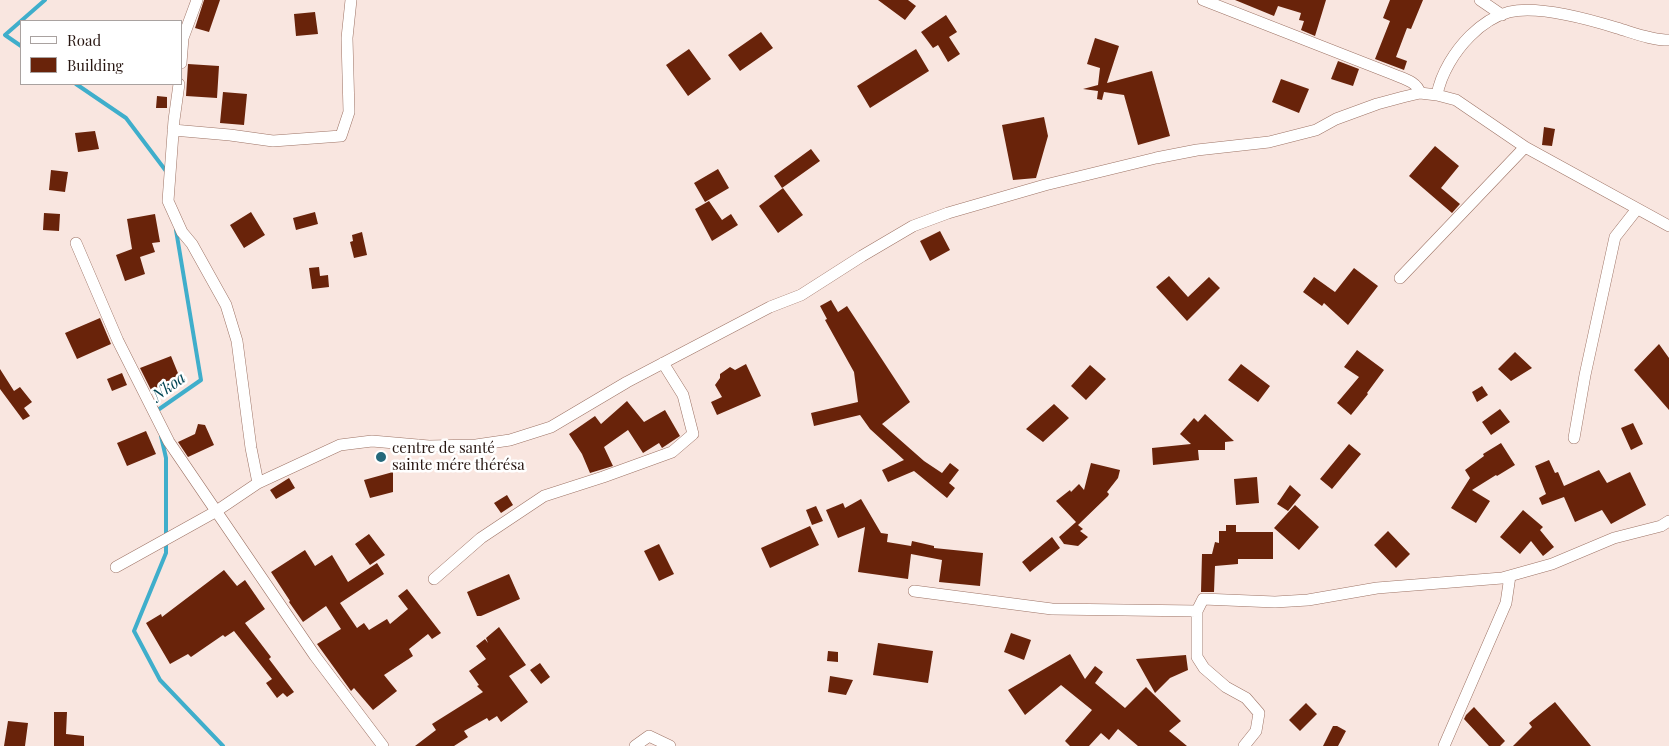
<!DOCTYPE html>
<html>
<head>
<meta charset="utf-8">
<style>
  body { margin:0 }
  #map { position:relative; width:1669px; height:746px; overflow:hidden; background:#f9e6e0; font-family:"Playfair Display",serif }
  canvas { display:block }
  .legend { position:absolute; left:20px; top:20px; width:162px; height:65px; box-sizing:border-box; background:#fff; border:1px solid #a9a2a0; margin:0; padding:6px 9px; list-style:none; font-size:15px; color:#271611 }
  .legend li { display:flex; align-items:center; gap:10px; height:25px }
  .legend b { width:25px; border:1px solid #a9a2a0 }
</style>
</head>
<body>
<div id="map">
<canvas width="1669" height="746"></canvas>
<ul class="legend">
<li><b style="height:6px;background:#fff"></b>Road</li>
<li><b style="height:14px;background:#69230a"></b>Building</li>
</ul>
</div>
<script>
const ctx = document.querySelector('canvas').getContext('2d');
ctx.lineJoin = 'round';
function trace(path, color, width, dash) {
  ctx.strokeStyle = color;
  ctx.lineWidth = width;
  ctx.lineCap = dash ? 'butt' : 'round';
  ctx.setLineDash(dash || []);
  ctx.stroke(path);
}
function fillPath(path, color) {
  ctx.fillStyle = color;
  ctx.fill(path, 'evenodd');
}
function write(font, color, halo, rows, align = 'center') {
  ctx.font = font + ' "Playfair Display",serif';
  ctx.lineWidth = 5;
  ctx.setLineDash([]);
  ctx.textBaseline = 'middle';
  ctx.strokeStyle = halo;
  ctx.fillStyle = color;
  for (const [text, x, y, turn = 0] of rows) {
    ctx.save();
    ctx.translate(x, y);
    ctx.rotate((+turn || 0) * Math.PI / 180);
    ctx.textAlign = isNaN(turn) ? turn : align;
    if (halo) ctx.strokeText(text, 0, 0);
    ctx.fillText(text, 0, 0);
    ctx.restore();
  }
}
trace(new Path2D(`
  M21 46 5 35 45 0
  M76 84 126 118 166 171
  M155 412 201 380 176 230
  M161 436 166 458V536
  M166 543V553L134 631 160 680 223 746`), '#3faecb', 4);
fillPath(new Path2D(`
  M204 0H220L209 32 195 28Z
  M878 0H908L916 6 905 20Z
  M1235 0H1326L1315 36 1301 30 1304 21 1299 20 1301 13 1278 6 1274 16Z
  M1390 0H1423L1411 29 1407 28 1396 57 1407 61 1404 70 1375 59 1390 21 1383 18Z
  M315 12 318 34 296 36 294 14Z
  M946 15 957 32 949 37 960 54 948 62 938 45 933 48 921 32Z
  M761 32 773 48 740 71 728 55Z
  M1095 38 1119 46 1107 83 1152 71 1170 136 1138 145 1124 95 1104 92 1102 100 1097 99 1098 91 1083 89 1098 85 1100 68 1087 64Z
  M689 49 711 79 688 96 666 65Z
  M916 49 929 71 870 108 857 86Z
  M1338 61 1359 69 1353 86 1331 79Z
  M188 64 219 66 217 98 186 96Z
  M1281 79 1309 89 1299 113 1272 102Z
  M223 92 247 94 244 125 220 123Z
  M157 96 167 97V108H156Z
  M1044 117 1048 136 1036 178 1013 180 1002 125Z
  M1544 127 1555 129 1552 146 1542 145Z
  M95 131 99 149 78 152 75 133Z
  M1435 146 1459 166 1441 188 1460 204 1452 213 1409 176Z
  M811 149 820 161 782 188 774 176Z
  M718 169 729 188 705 202 694 183Z
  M51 170 68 172 65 192 49 190Z
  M783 188 803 215 778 233 759 206Z
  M709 201 722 220 731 214 738 225 712 241 695 209Z
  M251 212 265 235 244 248 230 225Z
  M315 212 318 224 296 230 293 218Z
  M44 213 60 214 59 231 43 230Z
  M155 214 160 242 152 243 155 252 140 257 145 274 125 281 116 255 132 249 127 219Z
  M940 231 950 250 930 261 920 241Z
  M362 232 367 255 354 258 350 242 353 241 352 235Z
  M319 267 320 276 328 275 329 287 312 289 309 268Z
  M1354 268 1378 286 1348 325 1324 303 1322 306 1303 292 1314 277 1335 292Z
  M1169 276 1188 297 1209 277 1220 288 1187 321 1156 287Z
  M831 300 838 312 847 306 910 402 882 424 924 461 942 473 950 463 959 470 949 483 955 488 947 498 914 471 888 482 882 470 904 460 870 429 860 415 814 426 811 413 858 402 854 372 825 320 827 319 820 306Z
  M100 318 111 344 77 359 65 333Z
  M1659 344 1669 358V410L1634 370Z
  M1357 350 1384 370 1367 393 1368 394 1351 415 1337 403 1359 377 1344 367Z
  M1515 352 1532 368 1511 381 1498 369Z
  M171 356 182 383 153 394 140 368Z
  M746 364 761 396 717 415 711 402 722 397 715 385 720 378V374L730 367 735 370Z
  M1241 364 1270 386 1258 402 1228 380Z
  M1090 365 1106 379 1086 400 1071 386Z
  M0 369 14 391 20 387 32 402 24 408 30 416 23 420 0 389Z
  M122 373 127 385 112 391 107 379Z
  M1482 386 1488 395 1477 402 1472 392Z
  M627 401 644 422 665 410 680 436 662 448 659 443 643 453 628 430 604 447 613 466 590 473 582 454 569 434 595 416 601 424Z
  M1054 404 1069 418 1043 442 1026 429Z
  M1500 409 1510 422 1491 435 1482 422Z
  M1205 414 1234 441 1225 442V450H1198L1199 460 1153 465 1152 448 1191 444 1180 434 1194 418 1198 422Z
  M1633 423 1643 444 1631 450 1621 428Z
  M198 424 205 425 214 445 188 457 178 442 195 434Z
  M146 431 156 454 127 466 117 443Z
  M1501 443 1515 465 1497 476 1496 475 1472 490 1490 501 1476 523 1451 508 1470 478 1465 470 1484 456 1483 454Z
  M1349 444 1361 454 1332 489 1320 479Z
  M1549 460 1555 473 1558 472 1564 486 1599 470 1607 483 1630 472 1646 505 1611 524 1602 510 1575 522 1564 497 1542 505 1539 498 1546 494 1535 466Z
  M1091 463 1120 470 1118 478 1107 492 1109 494 1108 496 1078 525 1083 529 1080 531 1088 537 1078 546 1064 544 1059 537 1076 522 1056 501 1070 490 1071 492 1079 484 1084 490Z
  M393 472V492L370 498 364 480Z
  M1257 477 1259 503 1236 505 1234 479Z
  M289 478 295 488 276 499 270 490Z
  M1290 485 1301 495 1288 511 1277 504Z
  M507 495 513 505 501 513 494 503Z
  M861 499 881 533 888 534 887 542 911 546 912 541 934 546V548L983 553 980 586 939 582 942 560 911 554 908 579 858 572 865 527 838 538 826 510 843 503 845 508Z
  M1295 505 1319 527 1299 550 1274 528Z
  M816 506 823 521 812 525 806 510Z
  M1523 510 1543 527 1540 530 1554 547 1543 556 1531 541 1520 554 1500 537Z
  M1226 525H1236V532H1273V559H1238V564L1215 566 1214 592H1201L1202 554H1212L1215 542 1219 543V531H1226Z
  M810 526 819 545 770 568 761 548Z
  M1388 531 1410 554 1396 568 1374 545Z
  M369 534 385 555 370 565 355 544Z
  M1052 537 1060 548 1030 572 1022 562Z
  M659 544 674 574 659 581 644 551Z
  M305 550 315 566 332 555 348 582 377 563 384 574 340 603 357 628 364 623 369 630 387 619 390 624 408 609 398 596 407 589 441 633 432 639 428 634 409 649 413 656 384 675 397 691 373 710 354 688 351 691 317 644 341 629 326 606 303 622 289 602 290 601 271 572Z
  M224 570 237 586 245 580 265 609 245 623 271 657 269 659 294 692 287 697 283 693 277 698 266 683 272 679 234 631 225 637 223 635 191 657 188 654 170 664 146 623 161 614 162 617Z
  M509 574 520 599 481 616H477L467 592Z
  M499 627 526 665 509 676 528 702 501 722 497 716 489 721 487 718 464 731 468 737 454 746H415L436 730 432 724 483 692 477 686 479 685 469 671 486 659 476 646 485 639 488 643 486 638Z
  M1011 633 1031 640 1024 660 1004 652Z
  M878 643 933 651 928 683 873 675Z
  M828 651 838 652V662L827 661Z
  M1070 654 1085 679 1095 666 1103 672 1095 683 1125 708 1146 687 1181 721 1169 731 1187 746H1138L1118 729 1109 740 1101 733 1089 746H1070L1065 741 1092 710 1061 685 1025 715 1008 690Z
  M1186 655 1188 670 1170 678 1155 693 1136 659Z
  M540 663 550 677 541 684 530 670Z
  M830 676 853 680 846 695 828 692Z
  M1555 702 1591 746H1513L1532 727 1529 723Z
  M1306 703 1317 714 1300 731 1289 720Z
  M1474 707 1505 741 1500 746H1489L1464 719 1466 715Z
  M54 712H67L66 734 84 736V746H54Z
  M8 721 28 723 25 746H4Z
  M1333 726H1337L1346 731 1338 746H1323Z`), '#69230a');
const minor = new Path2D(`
  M1203 0 1395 75C1405 79 1417 82 1420 93
  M1480 0 1502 15
  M181 63 183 38 197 0
  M179 84 174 120 168 201 182 232 192 244 226 305 237 341 251 448 258 483
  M1437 95C1441 73 1455 51 1470 36 1481 25 1494 16 1509 12 1538 5 1588 19 1617 28 1634 33 1651 40 1669 40
  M173 130 230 135 273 141 341 136 349 112 347 38 351 0
  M76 243 118 341 169 442 315 656 383 746
  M1400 278 1525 147
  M1574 438 1585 375 1615 237 1637 209
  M116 567 215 512 258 483 340 445 372 441 429 446 476 445 510 440 551 427 627 382 770 307 801 295 862 256 913 226 948 213 1045 185 1156 158 1197 150 1269 142 1316 130 1336 119 1377 104 1403 97 1420 93 1437 95 1456 100 1525 147 1669 226
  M434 579 481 538 544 496 603 477 672 452 693 434 683 395 663 363
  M914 591 1052 609 1197 611
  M635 746 649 736 670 746
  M1244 746 1256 731 1259 713 1246 698 1226 687 1204 668 1197 657V611L1203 599 1275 602 1308 600 1377 588 1502 578 1552 564 1614 538 1661 526 1669 521
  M1444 746 1506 603 1510 576`);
trace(minor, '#9d7365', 12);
trace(minor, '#fff', 11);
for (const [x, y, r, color] of [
  [381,457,6,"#25697b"]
]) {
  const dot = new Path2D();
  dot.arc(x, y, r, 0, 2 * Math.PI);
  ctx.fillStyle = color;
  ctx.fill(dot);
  trace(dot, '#fff', 2);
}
write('15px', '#271611', '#fff', [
  ["centre de santé",392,448],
  ["sainte mére thérésa",392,465]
], 'left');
write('italic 16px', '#004554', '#fff', [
  ["Nkoa",169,387,-36]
]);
</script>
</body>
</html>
